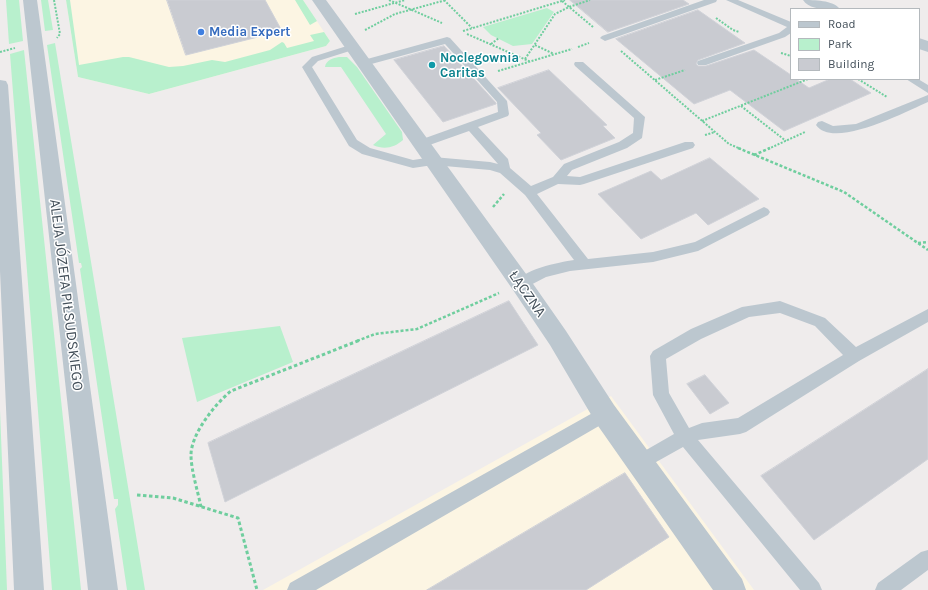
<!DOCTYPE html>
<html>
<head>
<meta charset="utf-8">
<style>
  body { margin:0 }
  #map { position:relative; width:928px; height:590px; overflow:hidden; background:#efecec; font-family:Karla,sans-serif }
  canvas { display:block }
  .legend { position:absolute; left:790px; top:8px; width:130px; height:72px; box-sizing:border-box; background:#fff; border:1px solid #b4b9bd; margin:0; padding:5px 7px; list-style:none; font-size:12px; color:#44505a }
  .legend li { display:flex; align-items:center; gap:8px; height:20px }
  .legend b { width:20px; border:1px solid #b4b9bd }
</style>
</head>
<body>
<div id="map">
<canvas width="928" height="590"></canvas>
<ul class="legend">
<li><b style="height:5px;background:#bcc7cf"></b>Road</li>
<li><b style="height:11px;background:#b8f0cd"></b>Park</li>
<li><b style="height:11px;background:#c9cbd1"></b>Building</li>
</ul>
</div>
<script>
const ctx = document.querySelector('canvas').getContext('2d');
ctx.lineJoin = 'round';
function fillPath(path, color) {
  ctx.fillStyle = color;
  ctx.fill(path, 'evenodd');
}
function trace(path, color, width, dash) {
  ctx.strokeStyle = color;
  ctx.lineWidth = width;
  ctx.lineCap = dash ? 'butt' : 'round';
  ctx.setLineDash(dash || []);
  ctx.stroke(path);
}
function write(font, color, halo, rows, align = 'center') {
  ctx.font = font + ' Karla,sans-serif';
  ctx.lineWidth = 3;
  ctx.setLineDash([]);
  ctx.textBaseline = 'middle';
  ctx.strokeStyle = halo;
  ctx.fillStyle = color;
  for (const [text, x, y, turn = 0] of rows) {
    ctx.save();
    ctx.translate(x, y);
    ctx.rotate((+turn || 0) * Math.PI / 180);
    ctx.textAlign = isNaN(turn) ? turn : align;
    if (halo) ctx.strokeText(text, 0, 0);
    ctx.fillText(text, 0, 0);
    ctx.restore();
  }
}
fillPath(new Path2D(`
  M66 0H303L330 41 326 46 149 94 78 77Z
  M611 396 754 590H263Z`), '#fcf5e3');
fillPath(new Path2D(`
  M6 0H19L23 41 9 44Z
  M41 0H48L53 30 45 31Z
  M66 0H70L79 65 123 57H129L169 67 183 66 212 60 225 62 270 50 282 42 284 43 287 48 314 41 310 35 324 32 330 41 326 46 149 94 78 77Z
  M295 0H303L317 21 310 25Z
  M547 8 554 12 532 44 513 46 491 35 483 27Z
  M55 43 145 590H127L115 509 118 505V499H114L80 269 82 267 81 263H79L47 45Z
  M24 50 77 551 81 590H52L10 54Z
  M339 57H347L357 67 402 132 403 140C394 148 384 150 373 145L386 134 341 67H325C326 60 333 58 339 57Z
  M280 326 293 362 197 402 182 338Z
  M0 410 7 590H0Z`), '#b8f0cd');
const building = new Path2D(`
  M167 0H265L282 31 186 55Z
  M570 0H683L689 4 608 32Z
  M698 10 745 43 698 60 696 64 698 66H706L754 50 791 75V79H796L809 88 830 79H850L871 93 784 131 730 90 694 104 616 39Z
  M444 46 496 103V104L443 122 394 60Z
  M549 70 607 125 603 126 615 138 561 160 537 135 541 133 498 88Z
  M710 158 759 199 708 225 696 213 641 239 598 194 651 171 661 180Z
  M509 301 538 345 225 502 208 443Z
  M928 369V459L814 540 761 476Z
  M705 375 729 403 710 414 687 384Z
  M625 473 669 537 586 590H427Z`);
fillPath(building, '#c9cbd1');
trace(building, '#d0d2d8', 1);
trace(new Path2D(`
  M54 0 60 34 57 38
  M389 0 442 23
  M444 0 472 28
  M562 1 593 27
  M355 14 405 0
  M716 18 733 30 739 32
  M365 30 395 14 446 0
  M463 31 565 0
  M467 34 531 62
  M491 44 499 38
  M535 45 554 54
  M578 47 589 43
  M621 51 729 144 741 149
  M0 52 15 48
  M781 53 791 56
  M525 59 555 14 569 7 590 0
  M498 71 572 49
  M858 79 887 97
  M655 80 685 70
  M741 106 786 141
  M702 121 808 79
  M705 135 715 132
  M768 149 805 132`), '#6fce9e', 2, [2, 1.5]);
trace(new Path2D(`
  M738 148 844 192 928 250
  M754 155 770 148
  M493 207 504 194
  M918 243 928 242
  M357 341 375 334 417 329 499 293`), '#6fce9e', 2.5, [3, 2]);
trace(new Path2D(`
  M137 495 173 498 238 518 257 590
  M201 507C198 492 191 470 191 455 191 434 215 404 231 391L360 340`), '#6fce9e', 3, [3.5, 2.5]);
fillPath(new Path2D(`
  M704 0H717L716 2 605 41 600 38 602 36Z
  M726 0H738L791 22V33L785 37 706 65H698L697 63 698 61 779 33 787 27Z
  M447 37 450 38 507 101 509 114 508 116 478 127 508 159 510 168 531 186 553 177 564 164 619 142 633 133 634 118 575 66 574 64 575 62H583L645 117 642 138 627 148 572 170 567 176 580 177 685 142H693L695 145 693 148 584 184 580 185 558 184 537 194 588 259 653 252 695 242 760 209 764 207 768 209 770 212 768 215 698 251 653 262 570 271 546 277 521 290 516 288 514 284C521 270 559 262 574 260L525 195 500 173 490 170 433 165 413 168 362 154 349 146 302 67 312 57 350 45H356L358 47 356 49 318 61 312 67 357 140 370 148 413 160 433 157 490 162 498 164 469 131 421 148 417 147 415 144 417 141 498 112 497 102 445 44 364 66 359 63 360 61Z
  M906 79H918L928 85V93Z
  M928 95V102C907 111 833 150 816 125L818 122 822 121 833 126 856 124Z
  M780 301 825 318 856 347 928 309V322L859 361 746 432 740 434 698 440 819 583 822 590H800L683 447 640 471 634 469 632 463 634 457 674 434 653 395 650 356 653 351 691 329 742 307ZM780 313 815 326 843 355 738 418 702 423 689 428 669 393 666 359 701 339 749 317Z
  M605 406 611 409 613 414 611 419 316 590H287L290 583Z
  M928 550V570L901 590H875L878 583 921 552Z`), '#bcc7cf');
fillPath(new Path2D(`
  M312 0H326L529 278 566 331 614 405 742 579 746 590H713L596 423 550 345 513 290Z
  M803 0C814 0 833 0 840 9 829 9 810 11 803 0Z
  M919 38 928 41V52L919 49Z`), '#bcc7cf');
fillPath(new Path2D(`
  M23 0H37L118 590H88Z
  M0 80 6 81 8 85 44 590H14L0 271Z`), '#bcc7cf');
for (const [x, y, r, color] of [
  [201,32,4,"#3f7fe0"],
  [432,65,4,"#0f9aa8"]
]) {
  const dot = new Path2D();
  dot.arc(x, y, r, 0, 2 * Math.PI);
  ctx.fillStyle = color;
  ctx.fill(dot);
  trace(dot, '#fff', 1.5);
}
write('bold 13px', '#366cbe', '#fff', [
  ["Media Expert",209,32]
], 'left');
write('bold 13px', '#0d838f', '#fff', [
  ["Noclegownia",440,58],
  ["Caritas",440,73]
], 'left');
write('15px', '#44505a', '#fff', [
  ["ŁĄCZNA",527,294,55],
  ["ALEJA JÓZEFA PIŁSUDSKIEGO",66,295,83]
]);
</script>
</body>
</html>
